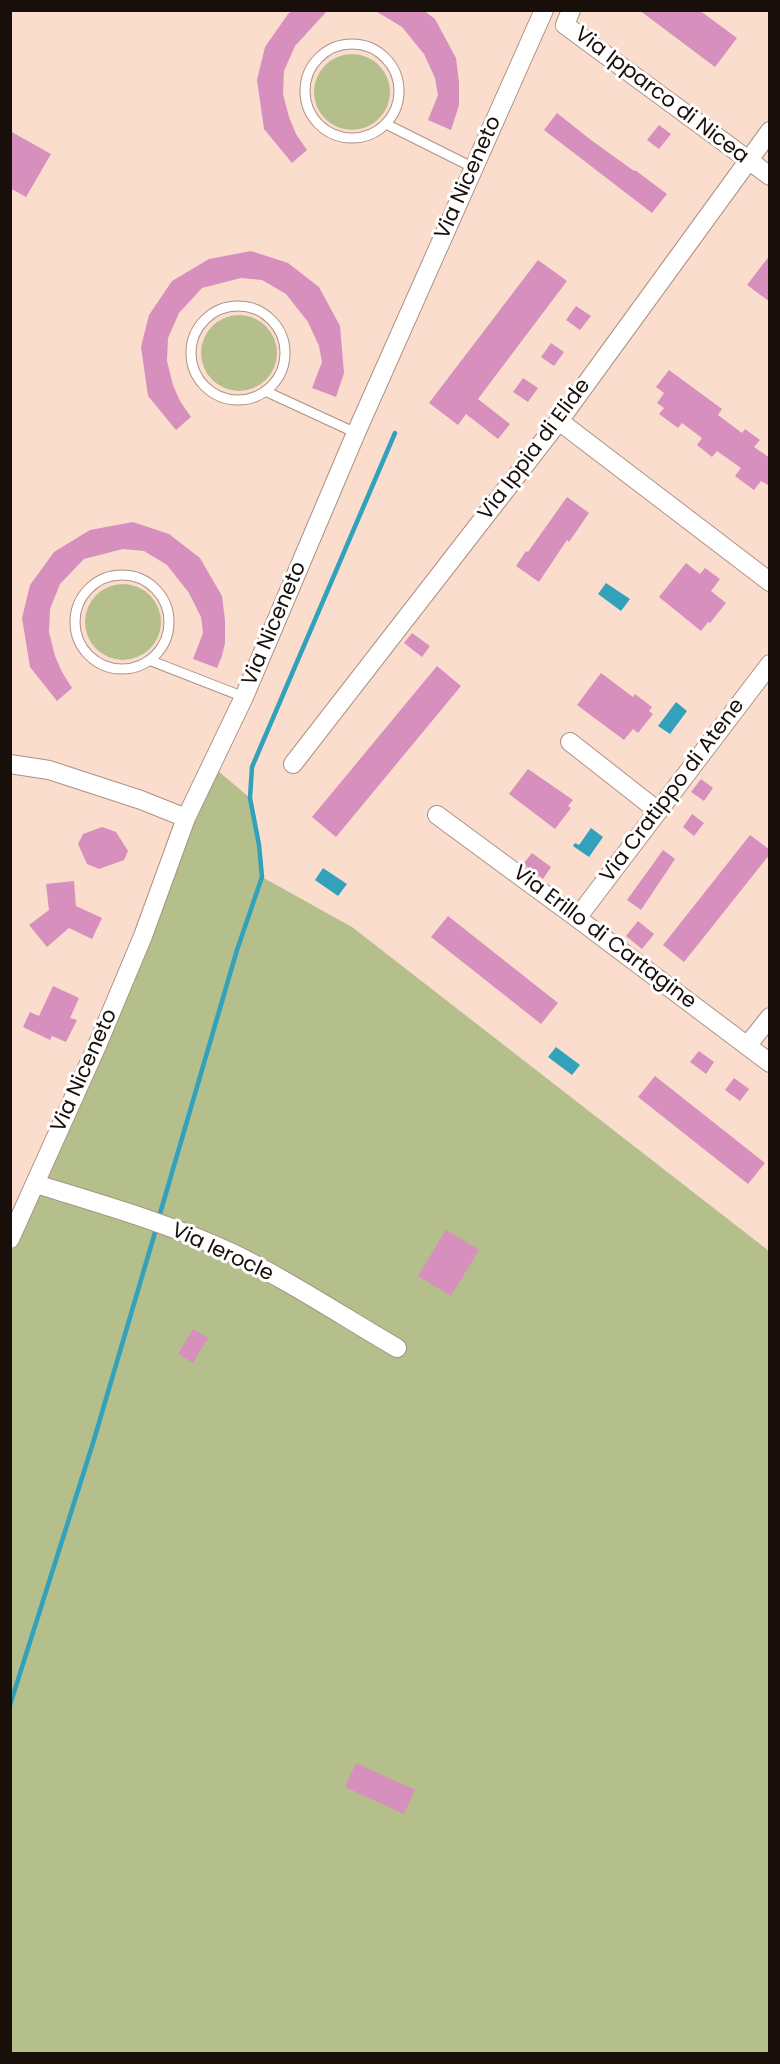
<!DOCTYPE html>
<html>
<head>
<meta charset="utf-8">
<style>
  body { margin:0 }
  #map { position:relative; width:780px; height:2064px; overflow:hidden; background:#fbddce; font-family:Poppins,sans-serif }
  canvas { display:block }
  .frame { position:absolute; inset:0; border:12px solid #180f0a; pointer-events:none }
</style>
</head>
<body>
<div id="map">
<canvas width="780" height="2064"></canvas>
<div class="frame"></div>
</div>
<script>
const ctx = document.querySelector('canvas').getContext('2d');
ctx.lineJoin = 'round';
function fillPath(path, color) {
  ctx.fillStyle = color;
  ctx.fill(path, 'evenodd');
}
function trace(path, color, width, dash) {
  ctx.strokeStyle = color;
  ctx.lineWidth = width;
  ctx.lineCap = dash ? 'butt' : 'round';
  ctx.setLineDash(dash || []);
  ctx.stroke(path);
}
function write(font, color, halo, rows, align = 'center') {
  ctx.font = font + ' Poppins,sans-serif';
  ctx.lineWidth = 6;
  ctx.setLineDash([]);
  ctx.textBaseline = 'middle';
  ctx.strokeStyle = halo;
  ctx.fillStyle = color;
  for (const [text, x, y, turn = 0] of rows) {
    ctx.save();
    ctx.translate(x, y);
    ctx.rotate((+turn || 0) * Math.PI / 180);
    ctx.textAlign = isNaN(turn) ? turn : align;
    if (halo) ctx.strokeText(text, 0, 0);
    ctx.fillText(text, 0, 0);
    ctx.restore();
  }
}
fillPath(new Path2D(`
  M314 92a38 38 0 1 1 76 0a38 38 0 1 1-76 0Z
  M201 353a38 38 0 1 1 76 0a38 38 0 1 1-76 0Z
  M85 622a38 38 0 1 1 76 0a38 38 0 1 1-76 0Z
  M211 765 250 798 262 877 352 927 769 1251V2053H11L10 1239Z`), '#b4bf8c');
fillPath(new Path2D(`
  M606 583 630 599 621 611 598 594Z
  M676 702 687 711 670 734 658 726Z
  M591 828 603 837 589 857 573 846 575 843 579 845Z
  M323 868 347 884 338 896 315 880Z
  M556 1047 580 1065 572 1075 548 1057Z`), '#31a1bc');
trace(new Path2D(`
  M159 1217 237 950 262 877 259 845 250 798 252 767 395 433
  M10 1705 93 1443 156 1229`), '#31a1bc', 4.5);
fillPath(new Path2D(`
  M293 10H328L295 46 284 71 283 94 289 117 296 134 307 150 292 163 264 129 257 80 265 47 288 14Z
  M374 10H423L435 19 456 58 459 82V105L451 130 428 120 438 95 435 78 424 54 402 27Z
  M639 10H699L737 38 715 67Z
  M557 113 591 140 634 171 635 170 667 194 652 213 544 130Z
  M659 125 671 134 659 149 647 140Z
  M10 131 51 154 26 197 10 188Z
  M251 251 288 263 319 287 340 326 344 373 336 397 312 388 322 362 319 346 308 322 286 294 262 280 241 278 202 288 179 313 168 338 167 361 173 385 180 401 191 417 176 430 148 396 141 347 149 315 172 281 209 259Z
  M770 255V302L747 285Z
  M538 260 567 281 478 399 510 424 498 439 466 414 458 425 429 403Z
  M576 306 591 316 580 330 566 320Z
  M551 343 564 352 554 366 541 357Z
  M669 370 722 409 718 415 742 433 745 429 760 440 754 447 770 458V486L761 481 754 490 735 476 741 468 717 451 712 457 697 445 702 438 682 423 678 428 659 414 664 408 657 403 664 393 656 387Z
  M523 378 538 388 528 402 513 392Z
  M567 497 589 513 569 542 567 540 539 582 516 566 526 551 528 552Z
  M133 522 169 534 200 558 222 596 225 620V643L222 656 217 668 193 659 203 633 201 617 189 593 167 565 144 551 123 549 84 559 60 584 50 609 49 632 55 656 62 672 72 688 57 701 30 667 22 618 30 585 54 552 90 530Z
  M686 563 700 574 705 568 720 579 711 591 726 603 710 623 708 622 701 631 659 597Z
  M412 633 430 646 422 657 404 643Z
  M437 666 461 686 336 837 312 817Z
  M601 673 633 697 635 694 652 707 649 711 653 714 638 733 633 729 624 740 577 705Z
  M528 769 573 800 568 806 571 808 555 829 509 794Z
  M701 779 713 788 704 801 691 792Z
  M692 814 704 823 694 836 683 827Z
  M102 827 116 832 128 851 124 860 99 869 87 864 78 844 83 834Z
  M750 835 770 850V854L684 962 663 945Z
  M663 850 675 859 641 910 627 900Z
  M532 853 551 867 543 879 523 864Z
  M74 881 76 906 102 918 92 939 69 928 47 947 29 925 49 910 46 884Z
  M448 916 558 1003 541 1024 431 937Z
  M638 921 654 934 642 949 626 936Z
  M53 986 79 998 70 1018 77 1020 66 1042 52 1036 50 1040 23 1027 30 1012 39 1016Z
  M699 1051 714 1062 706 1074 690 1062Z
  M655 1076 765 1163 748 1184 638 1097Z
  M734 1078 749 1089 740 1101 725 1090Z
  M446 1230 479 1250 451 1296 418 1276Z
  M193 1329 208 1338 193 1363 178 1354Z
  M356 1763 415 1790 404 1814 345 1787Z`), '#d78fbd');
const lane = new Path2D(`
  M305 91a47 47 0 1 1 94 0a47 47 0 1 1-94 0Z
  M386 124 474 168
  M191 353a47 47 0 1 1 94 0a47 47 0 1 1-94 0Z
  M265 391 356 433
  M75 622a47 47 0 1 1 94 0a47 47 0 1 1-94 0Z
  M149 660 244 697`);
const street = new Path2D(`
  M571 10 565 25 770 176
  M559 421 770 582
  M570 742 658 811
  M10 764 49 770 141 800 186 818
  M293 764 559 421 770 131
  M437 815 577 918 770 1063
  M577 918 770 664
  M747 1046 770 1017
  M36 1184C101 1204 168 1223 230 1252 288 1280 342 1316 397 1348
  M10 1239 96 1048 143 936 186 818 244 697 356 433 544 10`);
trace(lane, '#ad9183', 11);
trace(street, '#ad9183', 20);
trace(lane, '#fff', 9);
trace(street, '#fff', 18);
write('21px', '#180f0a', '#fff', [
  ["Via Ipparco di Nicea",661,96,37],
  ["Via Niceneto",469,178,-66],
  ["Via Ippia di Elide",535,450,-53],
  ["Via Niceneto",275,624,-67],
  ["Via Cratippo di Atene",673,791,-53],
  ["Via Erillo di Cartagine",604,938,37],
  ["Via Niceneto",85,1071,-66],
  ["Via Ierocle",222,1253,25]
]);
</script>
</body>
</html>
